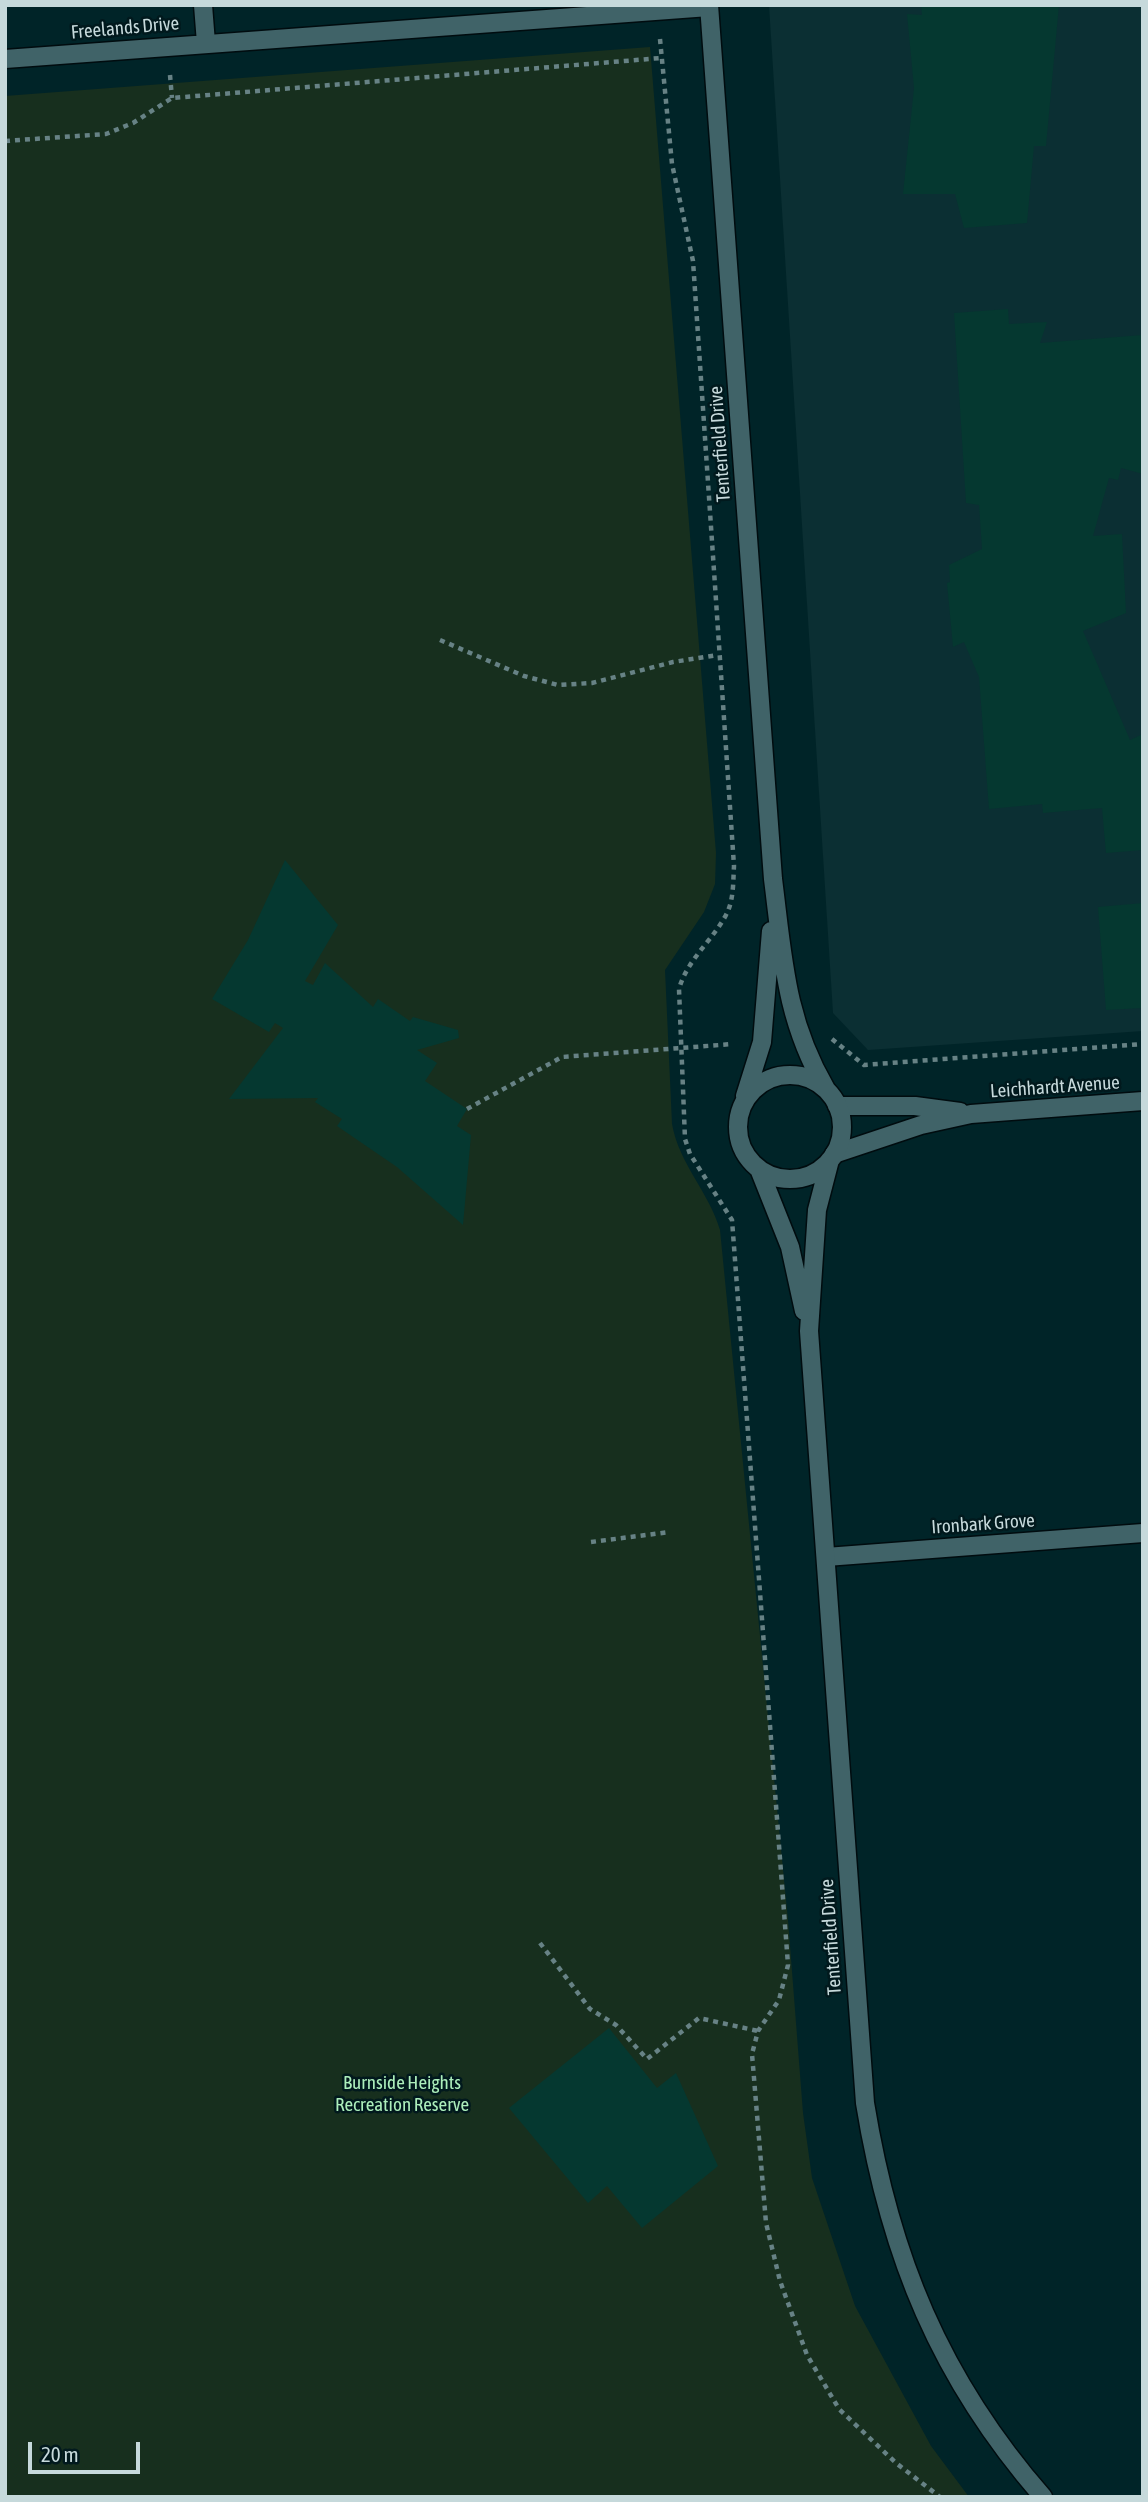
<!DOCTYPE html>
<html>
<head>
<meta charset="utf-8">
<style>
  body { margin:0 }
  #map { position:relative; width:1148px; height:2502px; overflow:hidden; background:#002428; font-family:"Asap Condensed",sans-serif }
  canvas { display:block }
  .frame { position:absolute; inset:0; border:7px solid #c6d9db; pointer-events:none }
  .scale { position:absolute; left:28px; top:2442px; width:112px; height:32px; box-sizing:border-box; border:4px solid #c6d9db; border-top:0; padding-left:9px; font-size:21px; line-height:24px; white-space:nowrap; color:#c6d9db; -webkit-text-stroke:5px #01191d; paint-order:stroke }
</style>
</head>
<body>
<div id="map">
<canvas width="1148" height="2502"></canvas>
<div class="frame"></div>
<div class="scale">20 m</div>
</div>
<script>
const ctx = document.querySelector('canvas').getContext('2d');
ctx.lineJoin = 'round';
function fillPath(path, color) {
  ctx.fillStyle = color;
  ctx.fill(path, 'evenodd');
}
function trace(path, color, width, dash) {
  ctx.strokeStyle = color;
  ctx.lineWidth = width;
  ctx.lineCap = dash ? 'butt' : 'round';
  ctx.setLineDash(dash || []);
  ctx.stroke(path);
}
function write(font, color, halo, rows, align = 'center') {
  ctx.font = font + ' "Asap Condensed",sans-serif';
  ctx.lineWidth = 5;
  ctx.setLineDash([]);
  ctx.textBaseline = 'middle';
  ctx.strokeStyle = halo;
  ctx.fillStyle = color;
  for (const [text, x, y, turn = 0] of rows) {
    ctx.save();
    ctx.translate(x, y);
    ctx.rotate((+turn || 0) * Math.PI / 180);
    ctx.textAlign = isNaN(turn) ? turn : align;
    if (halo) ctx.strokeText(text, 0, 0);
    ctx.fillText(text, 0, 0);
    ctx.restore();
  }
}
fillPath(new Path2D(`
  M769 5H1143V1031L868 1050 833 1013Z`), '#0b2f33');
fillPath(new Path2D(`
  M650 47 716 853 715 884 704 912 665 970 672 1124C679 1164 709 1192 720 1230L788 1920 803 2113 812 2178 855 2306 931 2446 969 2497H5V96Z`), '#172f1e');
fillPath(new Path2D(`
  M939 5H1059L1046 146H1034L1027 223 964 228 955 194H903L914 88 907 14 922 15 921 7Z
  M1008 309 1009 324 1047 322 1040 343 1143 335V474L1121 468 1118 480 1109 478 1093 536 1122 534 1126 613 1083 631 1130 740 1143 734V850L1106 853 1102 808 1043 813 1042 804 989 809 979 677 964 642 953 647 947 583 950 582 949 565 982 549 979 505 966 503 954 313Z
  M285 860 338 925 305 981 313 985 325 963 373 1007 378 999 410 1021 413 1017 458 1030 459 1038 417 1050 437 1063 425 1081 467 1109 457 1126 471 1135 463 1225 397 1167 337 1126 342 1119 315 1102 318 1098 229 1099 283 1028 275 1023 269 1032 212 999 248 940Z
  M1143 903V1008L1106 1010 1098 907Z
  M609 2028 657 2088 676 2073 718 2166 642 2228 607 2186 588 2203 509 2108Z`), '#053830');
const minor = new Path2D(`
  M203 5 206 43
  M5 59 709 7
  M837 1106H915L960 1112
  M834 1154 921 1125 971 1114 1143 1101
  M826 1557 1143 1533`);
const tertiary = new Path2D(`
  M709 5 773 879C783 957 785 1019 826 1089
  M738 1127a52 52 0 1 1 104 0a52 52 0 1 1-104 0Z
  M745 1096 762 1042 771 931
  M830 1160 817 1210 809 1331 865 2103C890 2256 940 2379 1043 2497
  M759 1169 790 1247 804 1311`);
trace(minor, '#000c0f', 21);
trace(tertiary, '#000c0f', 21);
trace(new Path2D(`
  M660 39 672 164 693 261 734 866C733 882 734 900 726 915 712 941 687 960 679 989L685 1139 690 1154 732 1220 788 1965 779 2000 758 2031 752 2054 766 2223 780 2281 807 2355 839 2409 896 2463 940 2497
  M170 75 172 98
  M5 141 106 134 133 123 172 98 661 58
  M440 640 524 676 558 685 592 683 673 662 718 655
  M832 1039 864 1065 1143 1044
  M467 1109 562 1057 733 1044
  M591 1542 670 1532
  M540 1943 590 2009 616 2025 647 2059 699 2018 758 2031`), '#678285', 4.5, [5, 5]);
trace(minor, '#406368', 18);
trace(tertiary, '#406368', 18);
write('19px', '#c6d9db', '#01191d', [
  ["Freelands Drive",125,28,-5],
  ["Tenterfield Drive",720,444,-94],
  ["Leichhardt Avenue",1055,1087,-4],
  ["Ironbark Grove",983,1524,-4],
  ["Tenterfield Drive",831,1937,-94]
]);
write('19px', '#aceebb', '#01191d', [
  ["Burnside Heights",402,2083],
  ["Recreation Reserve",402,2105]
]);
</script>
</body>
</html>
